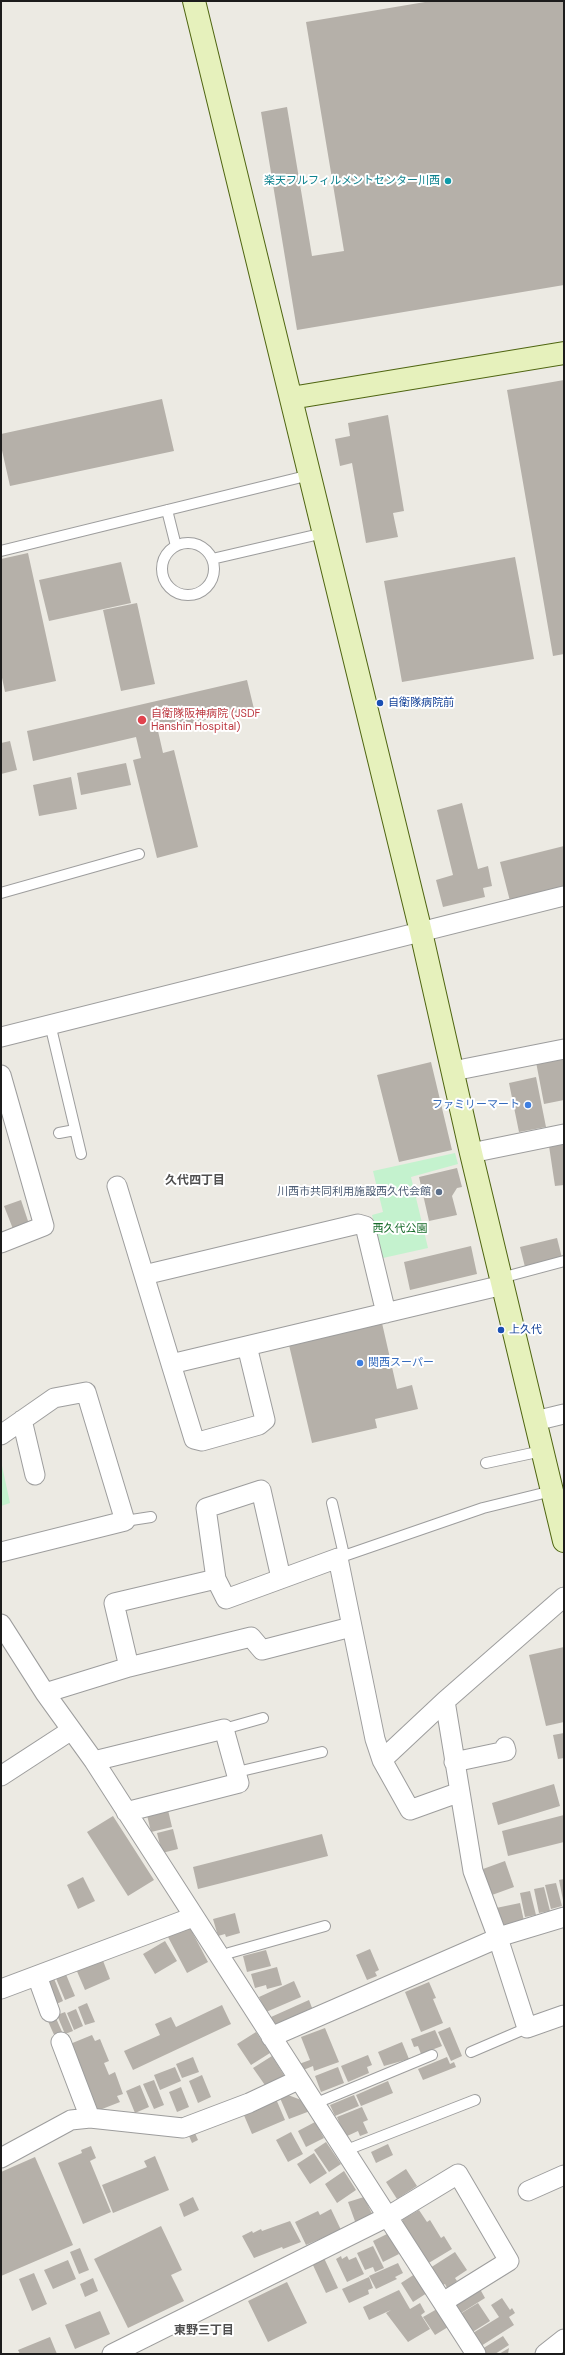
<!DOCTYPE html>
<html>
<head>
<meta charset="utf-8">
<style>
  body { margin:0 }
  #map { position:relative; width:565px; height:2355px; overflow:hidden; background:#eceae3; font-family:"DM Sans",sans-serif }
  canvas { display:block }
  .frame { position:absolute; inset:0; border:2px solid #1c1c1c; pointer-events:none }
</style>
</head>
<body>
<div id="map">
<canvas width="565" height="2355"></canvas>
<div class="frame"></div>
</div>
<script>
const ctx = document.querySelector('canvas').getContext('2d');
ctx.lineJoin = 'round';
function fillPath(path, color) {
  ctx.fillStyle = color;
  ctx.fill(path, 'evenodd');
}
function trace(path, color, width, dash) {
  ctx.strokeStyle = color;
  ctx.lineWidth = width;
  ctx.lineCap = dash ? 'butt' : 'round';
  ctx.setLineDash(dash || []);
  ctx.stroke(path);
}
function write(font, color, halo, rows, align = 'center') {
  ctx.font = font + ' "DM Sans","Noto Sans JP",sans-serif';
  ctx.lineWidth = 4;
  ctx.setLineDash([]);
  ctx.textBaseline = 'middle';
  ctx.strokeStyle = halo;
  ctx.fillStyle = color;
  for (const [text, x, y, turn = 0] of rows) {
    ctx.save();
    ctx.translate(x, y);
    ctx.rotate((+turn || 0) * Math.PI / 180);
    ctx.textAlign = isNaN(turn) ? turn : align;
    if (halo) ctx.strokeText(text, 0, 0);
    ctx.fillText(text, 0, 0);
    ctx.restore();
  }
}
fillPath(new Path2D(`
  M455 1153 458 1164 411 1177 428 1248 383 1258 372 1215 383 1212 373 1171Z
  M1 1461 10 1503 1 1506Z`), '#c4f2ce');
fillPath(new Path2D(`
  M431 1H564V285L297 330 261 112 287 107 312 256 344 251 306 22Z
  M564 380V654L553 656 507 390Z
  M162 399 174 451 10 486 1 446V434Z
  M388 415 404 511 393 513 398 537 366 543 352 463 340 466 335 439 350 436 348 423Z
  M28 553 56 681 5 692 1 673V559Z
  M515 557 534 659 402 682 384 581Z
  M121 562 131 603 49 621 39 580Z
  M137 603 155 684 121 691 103 610Z
  M247 680 254 709 158 731 163 753 174 750 198 847 157 858 133 760 141 758 136 737 33 761 27 731Z
  M10 741 17 770 1 774V743Z
  M126 763 131 785 81 795 77 773Z
  M71 777 77 809 39 816 33 785Z
  M462 803 478 869 488 866 492 886 483 888 485 897 443 907 436 880 453 875 437 810Z
  M564 846V887L510 901 500 862Z
  M564 1056V1100L544 1104 536 1062Z
  M431 1062 452 1150 399 1162 377 1075Z
  M536 1077 546 1127 519 1132 509 1083Z
  M564 1144V1185L555 1186 549 1146Z
  M457 1168 462 1187 457 1188 452 1196 457 1215 429 1221 419 1177Z
  M21 1200 29 1224 13 1229 4 1206Z
  M557 1238 562 1258 525 1267 520 1247Z
  M471 1246 477 1274 410 1290 404 1262Z
  M382 1323 397 1389 412 1385 418 1409 375 1419 377 1428 312 1443 289 1345Z
  M564 1647V1722L546 1726 529 1655Z
  M564 1733V1758L558 1759 553 1735Z
  M554 1784 560 1806 498 1825 492 1803Z
  M168 1810 172 1827 151 1832 147 1815Z
  M564 1815V1842L508 1856 502 1831Z
  M113 1816 154 1880 128 1896 87 1832Z
  M173 1829 178 1849 162 1853 157 1833Z
  M322 1834 328 1856 198 1889 193 1867Z
  M505 1861 514 1887 492 1895 483 1869Z
  M83 1877 95 1901 78 1909 67 1885Z
  M564 1879V1900H563L559 1880Z
  M556 1883 562 1906 551 1909 545 1885Z
  M544 1887 550 1911 539 1913 534 1889Z
  M530 1891 536 1915 525 1917 520 1893Z
  M520 1903 524 1921 500 1926 496 1908Z
  M235 1913 240 1933 226 1937 225 1934 218 1936 213 1919Z
  M189 1926 208 1962 187 1973 168 1937Z
  M165 1941 177 1961 155 1974 143 1954Z
  M370 1949 379 1970 375 1972 377 1976 367 1980 356 1955Z
  M266 1950 271 1966 247 1972 243 1956Z
  M102 1958 110 1979 85 1990 76 1969Z
  M277 1967 282 1985 267 1989 266 1985 255 1988 251 1974Z
  M65 1972 75 1996 65 2000 55 1976Z
  M53 1976 63 2001 52 2006 42 1980Z
  M294 1981 301 1997 266 2012 259 1997Z
  M429 1982 436 1998 433 1999 443 2023 421 2032 405 1992Z
  M309 2000 314 2013 276 2029 271 2017Z
  M87 2003 95 2022 85 2025 78 2007Z
  M222 2005 231 2024 133 2070 124 2051 160 2035 155 2024 171 2017 176 2027Z
  M76 2009 83 2026 74 2030 67 2013Z
  M65 2012 73 2031 65 2034 57 2015Z
  M55 2016 63 2034 55 2037 47 2019Z
  M450 2027 462 2056 451 2061 438 2032Z
  M325 2028 339 2062 314 2071 313 2066 301 2071 299 2064 310 2060 301 2037Z
  M435 2030 442 2046 421 2054 418 2046 414 2047 411 2039Z
  M256 2032 270 2053 251 2065 237 2044Z
  M92 2035 95 2041 100 2039 109 2061 104 2063 109 2075 115 2072 123 2094 117 2096 120 2102 97 2111 70 2044Z
  M402 2042 409 2059 384 2066 378 2052Z
  M368 2055 372 2065 367 2067 369 2073 348 2082 341 2066Z
  M272 2056 285 2077 267 2088 253 2068Z
  M193 2057 199 2072 182 2078 176 2064Z
  M447 2057 450 2064 454 2062 456 2067 423 2080 418 2069Z
  M175 2067 181 2081 160 2090 154 2075Z
  M338 2067 344 2083 321 2092 315 2076Z
  M202 2075 211 2097 198 2103 189 2081Z
  M154 2080 164 2105 154 2109 143 2084Z
  M388 2081 393 2093 361 2106 356 2095Z
  M140 2085 149 2107 135 2113 126 2091Z
  M181 2087 189 2107 177 2112 169 2092Z
  M288 2095 304 2101 310 2111 289 2119 280 2098Z
  M354 2095 359 2106 335 2116 330 2105Z
  M276 2099 285 2120 252 2134 243 2113Z
  M362 2107 368 2120 363 2122 368 2133 360 2136 358 2131 345 2137 337 2117Z
  M315 2122 324 2138 306 2147 298 2131Z
  M291 2132 303 2154 288 2162 276 2140Z
  M195 2133 198 2140 192 2143 189 2136Z
  M326 2142 341 2164 329 2172 314 2150Z
  M388 2144 393 2155 376 2163 371 2152Z
  M91 2146 96 2158 90 2161 111 2212 83 2224 58 2163 82 2153 81 2150Z
  M314 2153 327 2173 310 2184 297 2164Z
  M155 2156 169 2190 113 2213 102 2185 147 2167 144 2161Z
  M35 2157 73 2245 1 2276V2172Z
  M406 2169 417 2186 397 2199 386 2182Z
  M344 2171 356 2190 337 2203 325 2184Z
  M193 2197 199 2210 184 2217 179 2204Z
  M364 2197 374 2218 356 2224 348 2202Z
  M331 2209 341 2230 306 2245 295 2222 318 2211 320 2215Z
  M419 2210 427 2222 430 2220 441 2238 444 2236 452 2249 427 2264 402 2223 403 2219Z
  M290 2221 301 2242 283 2249 282 2247 254 2258 242 2236 252 2231 253 2233 261 2229 262 2231Z
  M161 2226 182 2270 171 2275 184 2301 128 2328 94 2259Z
  M389 2233 399 2254 383 2262 373 2241Z
  M373 2246 384 2268 375 2272 373 2267 365 2270 357 2253Z
  M80 2248 89 2270 79 2274 70 2252Z
  M455 2252 467 2270 455 2278 457 2281 447 2288 445 2284 441 2286 430 2268Z
  M341 2256 342 2259 347 2256 349 2260 356 2257 364 2274 347 2282 336 2259Z
  M324 2258 338 2288 326 2293 312 2263Z
  M68 2260 76 2279 53 2289 44 2270Z
  M398 2263 403 2273 395 2277 397 2279 376 2289 369 2276Z
  M34 2273 47 2304 32 2311 19 2279Z
  M415 2274 427 2293 413 2302 401 2283Z
  M369 2277 373 2288 368 2290 369 2294 349 2303 342 2289Z
  M93 2278 98 2291 85 2297 80 2284Z
  M287 2282 307 2323 268 2342 248 2301Z
  M480 2289 485 2298 461 2313 455 2304Z
  M399 2290 410 2309 420 2303 425 2312 421 2315 430 2329 408 2342 386 2313 391 2310 369 2320 363 2307Z
  M502 2298 510 2310 512 2308 515 2313 509 2317 514 2325 481 2346 473 2333 499 2317 491 2305Z
  M478 2303 490 2321 471 2333 460 2314Z
  M437 2309 448 2327 435 2335 423 2317Z
  M100 2311 110 2334 75 2349 65 2325Z
  M503 2336 509 2345 495 2354H485L482 2349Z
  M50 2337 57 2354H20L18 2350Z
  M509 2348 508 2354H499Z`), '#b5b0a9');
const lane = new Path2D(`
  M167 510 176 546
  M162 569a26 26 0 1 1 52 0a26 26 0 1 1-52 0Z
  M1 551 310 475
  M212 559 324 533
  M1 893 139 854
  M50 1024 81 1154
  M59 1133 75 1130
  M501 1278 564 1261
  M486 1463 542 1451
  M332 1503 344 1555
  M125 1521 151 1517
  M338 1558 483 1508 552 1491
  M224 1729 263 1718
  M237 1772 322 1752
  M220 1958 229 1953 325 1926
  M471 2052 527 2028
  M314 2104 432 2055
  M344 2151 475 2100`);
const street = new Path2D(`
  M1 1037 564 896
  M453 1071 564 1049
  M1 1075 44 1226 1 1243
  M471 1153 564 1134
  M117 1186 171 1364 503 1285
  M144 1275 358 1224 365 1226 386 1313
  M171 1364 194 1439 202 1441 259 1425 265 1420 247 1346
  M22 1420 35 1475
  M535 1421 564 1414
  M1 1435 54 1398 86 1392 125 1521 1 1552
  M216 1579 206 1508 261 1490 281 1578
  M1 1624 45 1693 94 1761 476 2354
  M129 1667 251 1637 262 1650 351 1627
  M45 1693 129 1667 114 1603 216 1579 226 1599 338 1558 375 1739 382 1760 410 1810 460 1792
  M445 1701 473 1871 498 1938 527 2028 564 2015
  M382 1760 445 1701 564 1597
  M94 1761 224 1729 239 1783 126 1812
  M454 1762 506 1751 505 1747
  M1 1776 70 1731
  M37 1976 50 2012
  M1 1989 193 1917
  M271 2037 505 1935 564 1917
  M61 2042 90 2118
  M1 2158 71 2120 90 2118 183 2128 249 2103 298 2080
  M528 2191 564 2175
  M112 2354 387 2217 458 2174 509 2261 443 2302
  M545 2354 564 2339`);
const secondary = new Path2D(`
  M194 1 421 932 471 1153 564 1541
  M291 398 564 353`);
trace(lane, '#9d9d9d', 12);
trace(street, '#9d9d9d', 21);
trace(secondary, '#4f6511', 24);
trace(lane, '#fff', 10);
trace(street, '#fff', 19);
trace(secondary, '#e6f1bc', 22);
for (const [x, y, r, color] of [
  [448,181,4,"#0f9aa8"],
  [380,703,4,"#1a4fb4"],
  [142,720,5,"#e0444e"],
  [528,1105,4,"#3f7fe0"],
  [439,1192,4,"#5c6f8a"],
  [501,1330,4,"#1a4fb4"],
  [360,1363,4,"#3f7fe0"]
]) {
  const dot = new Path2D();
  dot.arc(x, y, r, 0, 2 * Math.PI);
  ctx.fillStyle = color;
  ctx.fill(dot);
  trace(dot, '#fff', 1.5);
}
write('11px', '#0d838f', '#fff', [
  ["楽天フルフィルメントセンター川西",440,181]
], 'right');
write('11px', '#164399', '#fff', [
  ["自衛隊病院前",388,703],
  ["上久代",509,1330]
], 'left');
write('11px', '#be3a42', '#fff', [
  ["自衛隊阪神病院 (JSDF",151,714],
  ["Hanshin Hospital)",151,727]
], 'left');
write('11px', '#366cbe', '#fff', [
  ["ファミリーマート",520,1105],
  ["関西スーパー",368,1363,"left"]
], 'right');
write('11px', '#4e5e75', '#fff', [
  ["川西市共同利用施設西久代会館",431,1192]
], 'right');
write('11px', '#186c2b', '#fff', [
  ["西久代公園",400,1229]
]);
write('bold 12px', '#4f4f4f', '#fff', [
  ["久代四丁目",195,1181],
  ["東野三丁目",204,2331]
]);
</script>
</body>
</html>
